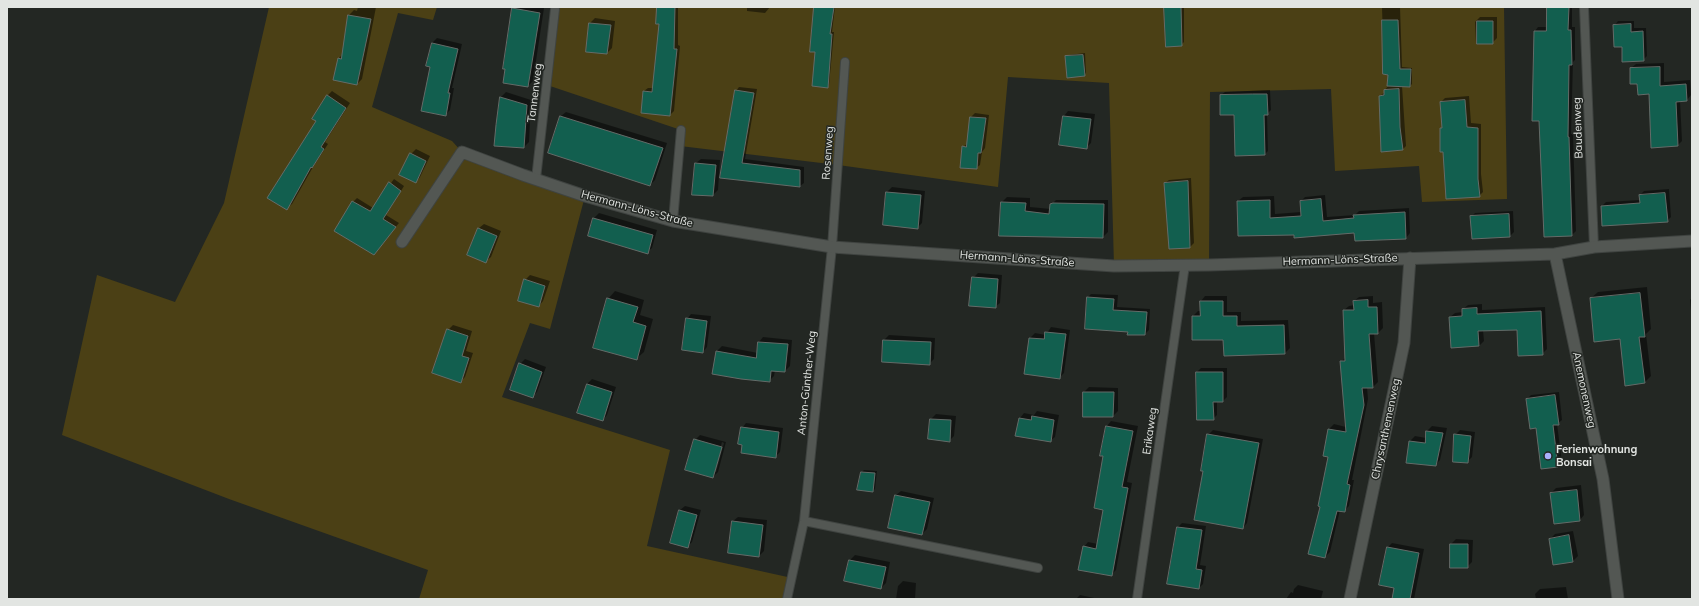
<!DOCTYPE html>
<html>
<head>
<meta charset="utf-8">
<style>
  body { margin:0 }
  #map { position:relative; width:1699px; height:606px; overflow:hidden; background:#232723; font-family:Mulish,sans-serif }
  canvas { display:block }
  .frame { position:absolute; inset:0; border:8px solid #e2e5e2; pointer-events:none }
</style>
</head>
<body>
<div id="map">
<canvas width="1699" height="606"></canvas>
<div class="frame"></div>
</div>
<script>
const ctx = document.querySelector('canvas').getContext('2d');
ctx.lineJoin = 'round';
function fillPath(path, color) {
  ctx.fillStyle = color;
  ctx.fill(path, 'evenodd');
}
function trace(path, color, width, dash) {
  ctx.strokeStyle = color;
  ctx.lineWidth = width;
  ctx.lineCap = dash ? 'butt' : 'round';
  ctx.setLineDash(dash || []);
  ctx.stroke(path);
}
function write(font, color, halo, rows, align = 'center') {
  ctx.font = font + ' Mulish,sans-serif';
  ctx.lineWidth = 3;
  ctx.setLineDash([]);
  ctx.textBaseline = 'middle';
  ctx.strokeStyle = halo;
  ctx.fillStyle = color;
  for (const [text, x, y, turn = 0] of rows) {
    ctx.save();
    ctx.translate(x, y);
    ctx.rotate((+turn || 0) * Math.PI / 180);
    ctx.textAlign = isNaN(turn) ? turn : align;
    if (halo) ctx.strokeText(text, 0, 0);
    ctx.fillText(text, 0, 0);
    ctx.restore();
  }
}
fillPath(new Path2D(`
  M269 7H437L433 20 398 13 372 107 452 141 462 152 585 196 550 329 530 323 502 397 670 450 647 546 792 578 787 599H419L428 570 229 499 62 435 97 275 175 302 224 203Z
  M547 7H1504L1507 199 1422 202 1419 166 1335 171 1331 89 1210 92 1209 265 1114 266 1109 83 1008 77 998 187 838 165 680 146 681 130 547 85 555 9Z`), '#4b4015');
fillPath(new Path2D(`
  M358 7H376L362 79 357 84 339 58 343 54 349 15 354 10 357 11Z
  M515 7 544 8 533 81 528 86 504 82 509 31Z
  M658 7H678V45L680 46 674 111 670 115 644 91 648 88H653L660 23Z
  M747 7H770L765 13 747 11Z
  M815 7H835L832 32H834L829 85 827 87 816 51Z
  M1166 7H1184V42L1181 45Z
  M1382 7H1400L1402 67 1412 68V84L1410 86H1402L1406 146 1403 149 1380 96 1385 92V90L1388 86 1389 74 1384 73Z
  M1548 7H1572V27H1575V60L1573 62 1571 134H1573L1576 231 1572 235 1540 120 1535 31 1538 27H1547Z
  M1480 17H1497V38L1492 43H1476L1475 22Z
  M595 18 615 21 612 48 607 53 587 51 590 23Z
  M1618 21H1634V28H1646L1647 56 1643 60 1623 46 1614 26Z
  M437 38 462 44 452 88H454L450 110 445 115 432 66V43Z
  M1085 53 1086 73 1084 75 1066 57 1069 55Z
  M1664 63V82L1690 80 1691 95 1687 100H1680L1682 141 1678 145 1650 93 1638 83 1631 68 1636 64Z
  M739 87 757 89 745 159 804 167V183L800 186 721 177 736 91Z
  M1270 90 1271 110 1267 114 1268 151 1265 154 1221 95 1225 92Z
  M332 91 350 103 325 142 328 144 313 167 292 204 287 208 317 121 327 96Z
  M506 92 531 100 529 142 524 147 497 125 501 97Z
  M1469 96 1471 123 1481 124V174L1483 192 1479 196 1441 129 1443 127 1441 102 1445 98Z
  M1068 111 1095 114 1091 143 1086 148 1060 144 1064 116Z
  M566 112 667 143 655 180 650 185 561 116Z
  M975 113 989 115 985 148 982 152 980 165 976 168 963 147 968 143 971 117Z
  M416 149 430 156 420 177 416 182 411 154Z
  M701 159 720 160 718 190 713 195 696 163Z
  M1191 178 1194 243 1190 247 1170 248 1165 183 1169 180Z
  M394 179 404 186 386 215 399 223 377 249 353 202 357 198 373 208Z
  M892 187 925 191 922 223 917 228 887 192Z
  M1669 189 1671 217 1667 221 1602 206 1606 202 1640 200V195L1644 191Z
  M1325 195 1327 217 1355 215 1359 211 1409 208 1410 233 1406 238 1355 232 1295 234 1238 201 1243 197 1274 196 1275 214 1301 212V201L1305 197Z
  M1007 197 1030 198V207L1051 209V205L1056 200H1108V232L1103 237 1000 235 1002 202Z
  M1513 211 1514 232 1510 236 1471 217 1475 213Z
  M599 213 657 230 652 248 647 252 589 235 594 218Z
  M484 224 501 231 491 257 486 261 479 228Z
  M978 273 1002 275 1000 303 995 307 973 278Z
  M530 275 550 281 543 301 539 306 525 280Z
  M1647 287 1651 329 1646 334 1651 376 1645 382 1621 338 1591 298 1598 292Z
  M615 291 644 300 640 315 653 319 644 352 636 359 608 299Z
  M1091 294 1118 295 1117 307 1150 309 1149 330 1145 334 1129 331 1087 298Z
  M1205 296H1227V312H1241V321L1288 320 1290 348 1285 353 1224 339H1193V316L1198 311H1201V301Z
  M1373 296V303L1382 302 1383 328 1378 333H1374L1378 382 1373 387H1367L1368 399 1352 480H1354L1349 506 1344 511 1340 510 1330 552 1325 557 1322 506 1329 456 1324 455 1329 429 1334 424 1346 427 1341 362 1346 357 1344 310 1349 306 1355 305 1354 301 1359 297Z
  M1692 298V322L1690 300Z
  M1482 304V310L1545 307 1547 349 1542 354 1518 329 1483 330 1484 341 1479 346 1450 317 1455 313 1463 312V309L1468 305Z
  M691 314 711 316 707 347 703 352 687 319Z
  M453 325 472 331 466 351 473 353 465 377 460 382 448 330Z
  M1051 327 1070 330 1064 373 1059 378 1026 373 1030 338 1035 333 1046 335Z
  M889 335 935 338 934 359 929 364 884 340Z
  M763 337 792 340 790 366 785 371 775 370 774 376 769 381 713 373 717 351 722 346 758 353 759 342Z
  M525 359 546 367 537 392 532 397 520 364Z
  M1201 368H1227V397L1223 401H1217V415L1213 419 1197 372Z
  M592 379 616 387 607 415 603 420 587 384Z
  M1089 387 1118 388V411L1113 416 1084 392Z
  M1559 392 1562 420 1557 424 1562 462 1558 466 1537 427 1527 399 1531 395Z
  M1037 411 1059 415 1055 437 1050 441 1020 418 1024 413 1034 415Z
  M936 414 956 416 954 436 949 441 929 439 931 419Z
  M1111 421 1138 426 1127 482 1132 483 1116 570 1111 575 1084 547 1088 542 1098 544 1104 509V456L1107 426Z
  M746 423 783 428 780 452 775 457 743 444 742 428Z
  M1432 426 1447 428 1440 460 1435 465 1410 441 1415 436 1426 438 1427 431Z
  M1213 430 1263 439 1247 523 1243 528 1208 435Z
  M1460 430 1475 432 1472 457 1467 462 1455 435Z
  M700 435 726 442 718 472 713 477 695 440ZM722 442 724 443 716 472H714Z
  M864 470 877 471 875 489 873 491 862 472Z
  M1581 485 1584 515 1580 520 1551 493 1556 488Z
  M901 491 934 498 927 529 922 534 896 495Z
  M685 506 701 510 692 542 687 547 680 510Z
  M738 517 767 520 764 551 759 556 733 521Z
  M1182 523 1206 526 1200 565 1206 566 1203 584 1199 588 1169 583 1178 527Z
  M1573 531 1578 556 1573 561 1550 539 1555 534Z
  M1456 539 1473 540 1472 562 1467 567 1451 544Z
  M1392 543 1424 549 1414 599H1393L1395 587 1387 548Z
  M855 555 890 562 886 583 881 588 846 581 850 560Z
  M903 581 916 583 915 599H896L898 586Z
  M1298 585 1323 591 1321 599H1286L1291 592 1293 593 1294 589Z
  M1566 587 1568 599H1536L1535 594 1540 589Z
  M1080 595 1099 599H1076Z`), '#0007');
const building = new Path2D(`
  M657 7H675L674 49H677L670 116 641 113 643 91 652 92 659 24H656Z
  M814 7H834L830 34H832L828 88 812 86 815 52H810Z
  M1164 7H1181L1182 46 1166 47Z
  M1547 7H1569L1568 30H1571L1572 65H1569L1568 137H1569L1572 236 1544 237 1539 121H1532L1534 31H1546Z
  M512 8 540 13 528 87 503 83 505 69H503Z
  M348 15 371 19 357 85 333 80 338 58 341 59Z
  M1382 20H1398L1400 69H1411L1410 87 1387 86 1388 75 1383 74Z
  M1477 21H1493V44H1477Z
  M589 23 611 25 607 54 586 52Z
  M1631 24V32L1643 31 1644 61 1622 62V47H1614L1613 25Z
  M432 43 458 49 448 93H450L446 116 421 111 430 67 426 66Z
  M1083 55 1085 76 1067 78 1065 56Z
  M1660 67V86L1686 84 1687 101 1676 102 1678 146 1651 148 1649 94 1638 95 1637 84H1630V68Z
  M1399 89 1400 127 1403 150 1381 152 1379 96 1384 95V90Z
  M735 90 754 93 742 163 800 170V187L720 178Z
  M1253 94H1267L1268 115H1264L1265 155 1235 156 1234 115H1220V95Z
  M327 95 346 108 321 147 324 149 312 168 311 167 287 210 267 198 316 121 312 119Z
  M500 97 527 105 524 148 494 146 496 125Z
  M1465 100 1467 127 1478 128V179L1480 197 1446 199 1443 152H1440V128H1442L1440 102Z
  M560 116 663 148 650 186 548 153Z
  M1063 116 1091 119 1087 149 1059 145Z
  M970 117 986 118 981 153H978L977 169 960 168 962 146 966 147Z
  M410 153 426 161 416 183 399 175Z
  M695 163 716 165 713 196 692 195Z
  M1188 181 1190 248 1169 249 1164 183Z
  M389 182 401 191 383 219 396 227 374 255 334 231 352 201 370 211Z
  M886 192 921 195 918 229 883 225Z
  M1665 193 1668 222 1602 226 1601 206 1640 203 1639 195Z
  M1321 199 1323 221 1354 218 1353 215 1405 212 1406 239 1355 241 1354 233 1294 238V235L1238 236 1237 201 1270 200V218L1301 216 1300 201Z
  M1001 202 1026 203 1025 211 1049 214 1050 204 1053 203 1104 204 1103 238 999 236Z
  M1509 214 1510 237 1472 239 1470 216Z
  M593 218 653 235 648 254 588 236Z
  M478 228 497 236 486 263 467 255Z
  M972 277 998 279 996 308 969 306Z
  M524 279 545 286 539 307 518 301Z
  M1640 293 1645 337H1639L1645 383 1625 386 1620 339 1594 342 1590 298Z
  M1087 297 1114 299 1113 310 1147 312 1145 335H1127L1128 332 1085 329Z
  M607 298 638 307 633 322 646 326 637 360 593 348Z
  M1368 300V307H1377L1378 334H1369L1373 388H1362L1364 405 1347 484 1350 485 1345 512 1337 511 1325 558 1308 554 1320 507 1318 506 1328 457 1323 456 1328 429 1346 432 1340 361H1345L1343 310H1354L1353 301Z
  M1200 301H1223V316H1237V326L1284 325 1285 354 1224 356 1223 340H1192V316H1200Z
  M1477 308V314L1541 311 1543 355 1518 356 1517 330 1478 331 1479 346 1451 348 1449 317 1462 316V309Z
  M686 318 707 321 703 353 682 350Z
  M447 329 468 336 462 356 469 358 461 383 432 373Z
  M1045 332 1066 334 1060 379 1024 374 1029 338 1044 339Z
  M883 340 931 342 930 365 882 362Z
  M758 342 788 344 785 372 771 371 770 382 741 379 712 374 716 351 756 358Z
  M519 363 542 372 533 398 510 390Z
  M1196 372H1223V402H1213L1214 420H1197Z
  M587 384 612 392 603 421 577 413Z
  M1083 392H1114L1113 417H1083Z
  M1555 395 1559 425H1553L1558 467 1541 469 1536 428 1530 429 1526 399Z
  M1032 416 1054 420 1051 442 1015 436 1019 418 1031 420Z
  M930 419 951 420 950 442 928 439Z
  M1106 426 1133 431 1122 487 1128 488 1112 576 1078 570 1083 546 1096 549 1103 510 1094 508 1103 456H1100Z
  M741 427 779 432 776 458 741 453 742 445 738 444Z
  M1426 431 1443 433 1436 466 1406 463 1409 441 1425 443Z
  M1207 434 1259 443 1243 529 1194 520 1203 471H1201Z
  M1454 434 1471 436 1468 463 1453 462Z
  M694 439 722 447 713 478 685 470Z
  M861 472 875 473 873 492 857 490Z
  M1577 490 1580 521 1554 524 1550 493Z
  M895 495 930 502 922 535 888 528Z
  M679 510 697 515 688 548 670 543Z
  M732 521 763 525 759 557 728 553Z
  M1177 527 1202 530 1196 569 1202 570 1199 589 1167 584Z
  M1569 535 1573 562 1553 565 1549 539Z
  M1450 544H1468V568H1450Z
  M1387 547 1419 553 1410 599H1392L1394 588 1379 585Z
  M849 560 886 567 881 589 844 581Z`);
fillPath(building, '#125f4f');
trace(building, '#646b68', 1);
const service = new Path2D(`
  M1584 7 1594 247
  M536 179 555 9
  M673 221 681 130
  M804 521 1038 568
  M787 599 804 521 832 247 845 62
  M1137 599 1185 265`);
const minor = new Path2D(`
  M402 242 462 152 523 175 585 196 673 221 832 247 1114 266 1209 265 1555 254 1594 247 1692 241
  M1555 254 1603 479 1618 599
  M1350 599 1404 343 1410 258`);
trace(service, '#3f4340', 10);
trace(minor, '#3f4340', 13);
trace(service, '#535753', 8);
trace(minor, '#535753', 11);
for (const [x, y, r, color] of [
  [1548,456,4,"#a9b0fc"]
]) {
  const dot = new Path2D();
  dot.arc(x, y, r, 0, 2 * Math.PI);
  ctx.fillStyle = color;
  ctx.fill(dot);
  trace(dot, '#232723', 1.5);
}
write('11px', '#e2e5e2', '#232723', [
  ["Tannenweg",535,93,-83],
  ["Baudenweg",1578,128,-92],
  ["Rosenweg",828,153,-86],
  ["Hermann-Löns-Straße",637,209,15],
  ["Hermann-Löns-Straße",1017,259,4],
  ["Hermann-Löns-Straße",1340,260,-2],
  ["Anton-Günther-Weg",807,383,-84],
  ["Anemonenweg",1584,390,78],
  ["Chrysanthemenweg",1386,429,-78],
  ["Erikaweg",1150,431,-82]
]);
write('bold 11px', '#e2e5e2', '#232723', [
  ["Ferienwohnung",1556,450],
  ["Bonsai",1556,463]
], 'left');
</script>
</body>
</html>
